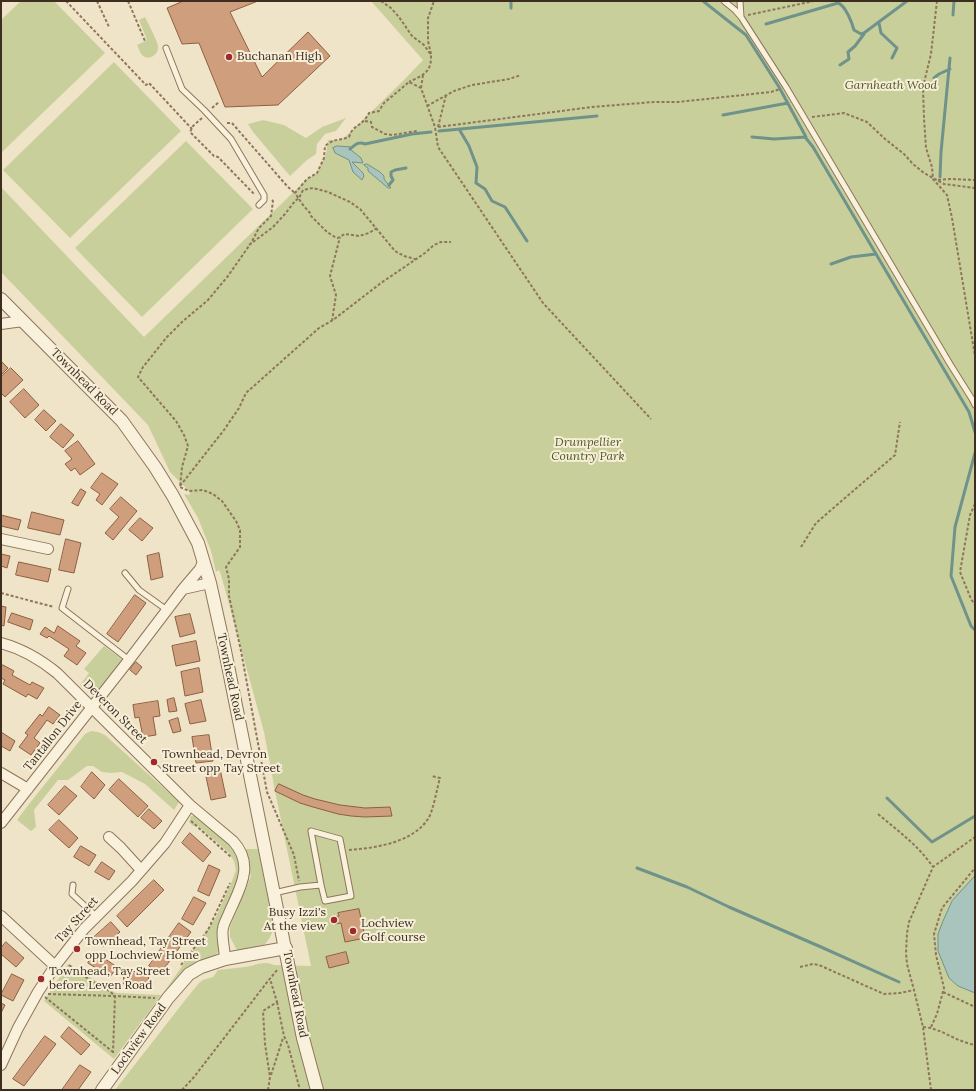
<!DOCTYPE html>
<html>
<head>
<meta charset="utf-8">
<style>
  body { margin:0 }
  #map { position:relative; width:976px; height:1091px; overflow:hidden; background:#f0e4c8; font-family:Lora,serif }
  canvas { display:block }
  .frame { position:absolute; inset:0; border:2px solid #3d2e20; pointer-events:none }
</style>
</head>
<body>
<div id="map">
<canvas width="976" height="1091"></canvas>
<div class="frame"></div>
</div>
<script>
const ctx = document.querySelector('canvas').getContext('2d');
ctx.lineJoin = 'round';
function fillPath(path, color) {
  ctx.fillStyle = color;
  ctx.fill(path, 'evenodd');
}
function trace(path, color, width, dash) {
  ctx.strokeStyle = color;
  ctx.lineWidth = width;
  ctx.lineCap = dash ? 'butt' : 'round';
  ctx.setLineDash(dash || []);
  ctx.stroke(path);
}
function write(font, color, halo, rows, align = 'center') {
  ctx.font = font + ' Lora,serif';
  ctx.lineWidth = 4;
  ctx.setLineDash([]);
  ctx.textBaseline = 'middle';
  ctx.strokeStyle = halo;
  ctx.fillStyle = color;
  for (const [text, x, y, turn = 0] of rows) {
    ctx.save();
    ctx.translate(x, y);
    ctx.rotate((+turn || 0) * Math.PI / 180);
    ctx.textAlign = isNaN(turn) ? turn : align;
    if (halo) ctx.strokeText(text, 0, 0);
    ctx.fillText(text, 0, 0);
    ctx.restore();
  }
}
fillPath(new Path2D(`
  M21 1H54L105 53 1 153V20Z
  M371 1H975V1090H115L186 999 199 983 203 980 213 977 218 970C227 969 236 968 245 967 255 966 263 960 274 965L311 966 275 791 264 732 221 575 219 570 216 572 211 551 198 518 184 494 190 495 189 491 170 472 148 425 1 272V187L144 337 307 179 317 173 324 158 326 155 328 140H342L404 80 423 60Z
  M145 17C148 23 157 40 158 46 159 54 150 61 143 56 140 54 139 48 137 45L147 40 139 20Z
  M114 62 181 131 70 238 3 170Z
  M346 118 336 131 325 134 317 144 316 154 307 160 290 176 253 132 248 124 263 120 284 125 306 138 322 127Z
  M186 141 253 209 142 317 75 248Z
  M104 646 123 660 101 690 97 692 90 693 80 685 89 673 84 669Z
  M91 731 98 732 105 735 179 802 174 810 145 784 122 772 111 773 102 772 93 766H87L68 780H58L34 810 36 827 31 831 17 820 29 804 85 734Z
  M191 816H197C215 831 240 848 240 874L220 951 168 994 164 992 215 919 232 881 236 870 234 861 228 852 198 826H193L189 822Z
  M244 849H258L274 928C265 951 260 948 238 952L230 937V927L251 876Z
  M68 964 116 993 161 995 114 1059 44 1001Z`), '#c9cf9b');
const water = new Path2D(`
  M337 146 352 147 350 149 361 158 363 163 352 162 363 173 364 176 362 180 353 172 349 160 335 153 333 148Z
  M367 164 380 172 384 176V179L391 188H388L368 171V168L364 165Z
  M975 876V993L958 986 949 978 938 951V934L943 921 952 901Z`);
fillPath(water, '#a9c4bc');
trace(water, '#6f938a', 1);
trace(new Path2D(`
  M511 1V8
  M703 1 746 35 779 87 806 137 774 139 752 137
  M953 15 954 1
  M879 23 881 33 897 48 892 58
  M766 24 838 3C846 6 852 23 854 30L861 34 864 33 907 1
  M840 65 849 59 848 52 855 46 864 34
  M934 78 939 74 950 69
  M723 115 788 103
  M459 129 469 146 477 167 476 183 485 189 492 201 505 207 527 241
  M439 131 450 130 597 116
  M805 137 813 147 876 254 969 412 975 432
  M350 149C355 145 358 141 365 144L412 134 431 132
  M940 177 941 152 950 58
  M389 185 393 180 391 176V172L395 170 406 168
  M831 264 851 257 876 254
  M975 453 955 527 951 576 971 626 975 630
  M887 798 932 842 975 816
  M637 868 687 887 729 907 821 947 899 982`), '#6f938a', 3);
const building = new Path2D(`
  M181 1H258L230 12 262 77 308 32 330 56 278 105 225 107 199 43 182 44 167 8 181 2Z
  M1 361 8 368 1 375Z
  M11 368 23 380 5 397 1 393V377Z
  M24 389 39 405 25 418 10 402Z
  M44 410 56 421 46 431 35 420Z
  M61 424 74 435 63 448 50 437Z
  M78 441 95 464 80 475 75 468 71 471 65 464 72 459 65 451Z
  M102 473 118 484 102 505 96 500 100 494 91 488Z
  M81 489 86 492 78 506 72 503Z
  M121 497 137 511 113 540 105 533 119 517 110 509Z
  M32 512 64 520 60 535 28 528Z
  M1 515 21 520 18 530 1 526Z
  M140 518 153 528 142 541 129 530Z
  M66 539 81 543 74 573 59 570Z
  M159 553 163 577 151 580 147 556Z
  M1 554 10 556 7 568 1 566Z
  M19 562 51 569 48 582 16 575Z
  M135 595 146 603 118 642 107 634Z
  M1 606 6 607 4 626 1 625Z
  M12 613 33 620 30 630 8 622Z
  M190 614 195 633 180 637 175 617Z
  M58 626 80 641 76 646 86 653 77 665 64 656 69 649 49 636 47 638 40 634 45 627 54 633Z
  M196 641 200 661 176 666 172 646Z
  M136 662 142 667 136 675 130 670Z
  M3 665 14 671 12 675 30 685 32 682 44 688 37 699 28 694 26 697 3 684 5 680 1 678V668Z
  M199 668 203 692 185 696 181 672Z
  M174 698 177 711 169 712 167 700Z
  M201 700 206 721 190 724 185 704Z
  M158 701 160 716 153 717 156 735 143 737 139 717 135 718 133 705Z
  M49 707 60 715 53 724 47 720 34 738 40 743 31 755 19 747 28 735 25 733 40 714 42 716Z
  M178 718 181 731 173 733 169 721Z
  M1 732 15 741 10 751 1 746Z
  M209 735 213 761 196 763 192 737Z
  M220 769 226 797 211 800 205 772Z
  M92 772 105 785 94 799 81 787Z
  M119 779 148 806 138 817 109 790Z
  M279 784 303 795 315 799 340 805 365 808 390 807 392 816 365 817 351 816 338 814 313 807 300 803 275 791Z
  M65 786 77 796 59 815 48 805Z
  M149 809 162 821 154 829 141 818Z
  M59 820 78 838 69 848 49 830Z
  M190 833 211 852 203 862 182 843Z
  M81 846 96 855 89 866 74 857Z
  M102 862 115 871 109 880 95 872Z
  M209 865 220 870 209 896 198 891Z
  M154 880 164 890 127 927 117 916Z
  M194 897 206 903 193 925 182 919Z
  M359 909 365 938 345 942 341 923 335 924 333 917 339 916 338 913Z
  M111 922 120 932 103 947 93 938Z
  M179 923 191 932 160 974 149 966Z
  M6 942 24 958 16 967 1 954V948Z
  M95 952 117 967 110 977 88 963Z
  M346 952 349 963 329 968 326 957Z
  M124 971 149 972 148 985 124 984Z
  M12 974 24 980 13 1001 1 995Z
  M1 1003 5 1005 1 1013Z
  M69 1027 90 1045 81 1055 61 1037Z
  M45 1036 56 1044 24 1086 13 1079Z
  M80 1065 91 1072 78 1090H62Z`);
fillPath(building, '#cf9f7d');
trace(building, '#8d5f41', 1);
const service = new Path2D(`
  M724 1 735 10 741 17
  M740 1 741 17 786 87 950 364 972 399 975 405
  M166 48 182 89 204 110 231 139 264 195V200L259 205
  M125 573 139 590 167 610
  M68 589 62 608 129 660
  M73 885 72 894 96 916
  M274 893 300 887 321 885 311 831 340 839 351 896 325 901 321 885`);
const minor = new Path2D(`
  M1 324 23 321
  M1 539 48 549
  M183 589 200 569 203 562
  M1 643C23 649 40 659 57 673L190 805 233 841C255 865 240 888 229 913 227 918 224 923 223 928 221 935 225 951 225 959
  M1 773 28 789
  M1 823 129 660 183 589 210 583
  M109 837 121 848 141 870
  M1 916 55 966
  M1 1065 18 1028 38 992 55 966 84 929 132 881 165 843 190 805`);
const tertiary = new Path2D(`
  M1 299 122 421 155 467 173 496 198 543 210 583 224 646 303 1038 317 1090
  M102 1090 168 998 189 974 201 967 225 959 286 948`);
trace(service, '#8d765c', 7);
trace(minor, '#8d765c', 12);
trace(tertiary, '#8d765c', 14);
trace(new Path2D(`
  M66 1 146 85 149 83 192 129
  M97 1 109 27
  M128 1 145 41
  M381 1 391 8 399 17 412 36 424 45 431 55C431 58 431 62 430 65 428 74 417 78 409 82
  M937 1 931 54 923 87 924 118 926 148 932 167 933 179 947 195 952 218 975 356
  M748 15 814 1
  M431 54 428 41V18L434 1
  M421 88 423 75
  M427 106 454 91 472 85 509 79 521 75
  M212 108 219 102
  M812 117 844 113 867 122 885 139 904 154 913 164 924 173 944 184 975 188
  M202 118 193 126 190 132 214 156 218 157 255 195
  M365 121 371 122 372 127 385 134 392 135 417 131
  M227 123H232L287 186 295 193
  M438 127 592 107 654 102H678L771 92 780 89
  M438 127 446 95
  M938 180 950 179 975 180
  M272 200 273 201 271 216 259 228 251 243 228 276 208 300 182 322 167 337 143 367 138 377 176 421 184 435 188 446 182 467 180 487 189 491 203 490 213 494 222 501 236 521 240 530V547L226 567 229 579V596L241 651 267 792 294 855 299 881
  M377 228 369 233 359 236 345 234 338 238 335 237 327 232 311 216 310 213 303 205 295 193 307 179 317 173 324 158 325 146C335 138 338 141 349 137 353 125 359 127 365 119 367 117 368 115 369 113L379 111 384 103 409 82 421 88 435 127 438 147 543 303 651 419
  M249 245 273 227 285 214 295 201 299 198 303 190 313 188 328 192 350 202 360 209 395 251 404 256 415 259
  M332 321 336 295 330 276 340 237
  M180 486 224 430 239 408 246 393 319 328 333 320 381 283 425 253 434 245 441 242H451
  M975 504 970 515 960 572 971 599 975 605
  M801 547 816 523 895 455 900 422
  M1 593 54 607
  M878 814C898 831 918 845 933 867
  M191 821 231 857
  M349 850C375 848 412 843 428 819 433 812 437 788 440 778L432 776
  M69 965 90 980 108 990 115 996 113 1053
  M181 965 208 930 230 883
  M800 967 813 964 819 965 884 994 900 993 914 990
  M943 992 975 1007
  M48 994 115 996 155 998
  M45 997 113 1052
  M277 1002 284 1036 288 1045 300 1090
  M923 1027C937 1028 947 1035 959 1040 964 1042 970 1044 975 1045
  M931 1027 937 1014 944 988 936 955 934 934 942 908 975 868
  M271 1075 283 1038
  M182 1090 194 1077 268 981 278 969
  M268 1090 270 1077 265 1044 263 1011 277 1002 270 979
  M931 1090 923 1027 914 990 907 964 906 953 907 933 909 922 933 867 975 837`), '#8d765c', 2, [3, 2]);
trace(service, '#faf1dc', 5);
trace(minor, '#faf1dc', 10);
trace(tertiary, '#faf1dc', 12);
for (const [x, y, r, color] of [
  [229,57,4,"#9e2a2b"],
  [154,762,4,"#9e2a2b"],
  [334,920,4,"#9e2a2b"],
  [353,931,4,"#9e2a2b"],
  [77,949,4,"#9e2a2b"],
  [41,979,4,"#9e2a2b"]
]) {
  const dot = new Path2D();
  dot.arc(x, y, r, 0, 2 * Math.PI);
  ctx.fillStyle = color;
  ctx.fill(dot);
  trace(dot, '#f7eed8', 1.5);
}
write('12px', '#3d2e20', '#f7eed8', [
  ["Buchanan High",237,57],
  ["Townhead, Devron",162,755],
  ["Street opp Tay Street",162,769],
  ["Busy Izzi's",326,913,"right"],
  ["At the view",326,927,"right"],
  ["Lochview",361,924],
  ["Golf course",361,938],
  ["Townhead, Tay Street",85,942],
  ["opp Lochview Home",85,956],
  ["Townhead, Tay Street",49,972],
  ["before Leven Road",49,986]
], 'left');
write('italic 12px', '#4d5a26', '#f7eed8', [
  ["Garnheath Wood",891,86],
  ["Drumpellier",588,443],
  ["Country Park",588,457]
]);
write('12px', '#3d2e20', '#f7eed8', [
  ["Townhead Road",84,382,45],
  ["Townhead Road",230,677,78],
  ["Deveron Street",115,712,45],
  ["Tantallon Drive",53,736,-52],
  ["Tay Street",77,920,-48],
  ["Townhead Road",295,994,79],
  ["Lochview Road",139,1039,-54]
]);
</script>
</body>
</html>
